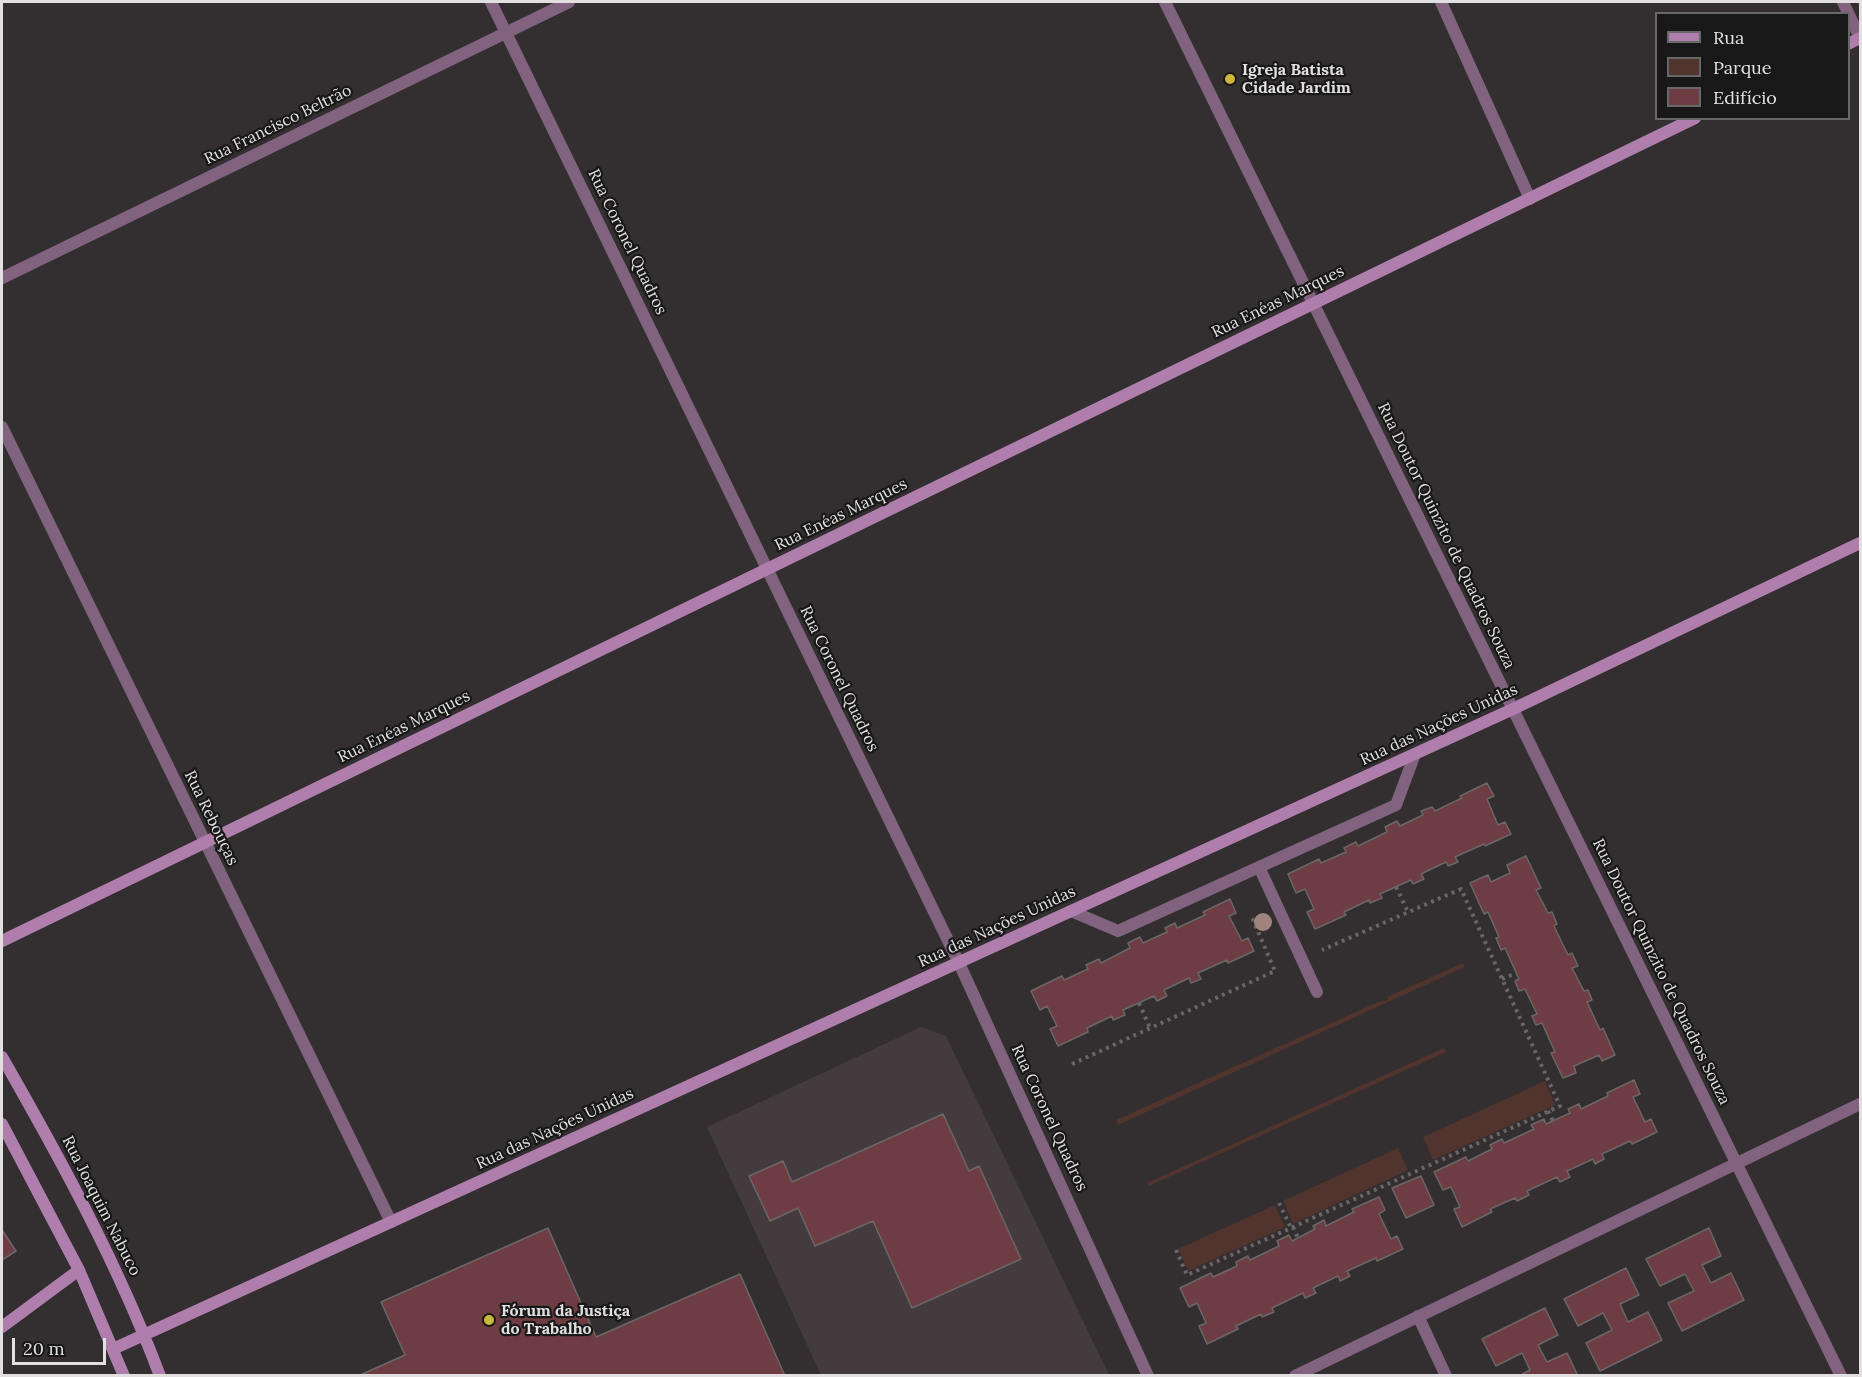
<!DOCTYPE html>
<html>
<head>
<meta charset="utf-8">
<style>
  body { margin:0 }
  #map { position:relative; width:1862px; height:1377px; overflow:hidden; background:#332f31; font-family:Lora,serif }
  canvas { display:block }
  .frame { position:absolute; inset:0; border:3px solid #e1dfe0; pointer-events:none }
  .legend { position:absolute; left:1655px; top:12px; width:195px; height:108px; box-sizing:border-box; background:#191818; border:2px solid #696868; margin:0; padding:8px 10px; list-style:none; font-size:18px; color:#e1dfe0 }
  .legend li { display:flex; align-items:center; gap:12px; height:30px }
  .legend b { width:30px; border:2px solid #696868 }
  .scale { position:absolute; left:12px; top:1338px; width:94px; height:27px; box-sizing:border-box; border:3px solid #e1dfe0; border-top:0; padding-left:8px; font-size:18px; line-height:21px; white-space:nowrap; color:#e1dfe0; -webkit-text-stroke:4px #191818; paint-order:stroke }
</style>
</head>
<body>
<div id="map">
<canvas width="1862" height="1377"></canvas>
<div class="frame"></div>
<ul class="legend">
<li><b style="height:8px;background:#af7ead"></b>Rua</li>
<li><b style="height:16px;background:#51342d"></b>Parque</li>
<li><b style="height:16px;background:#6e3d43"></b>Edifício</li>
</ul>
<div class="scale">20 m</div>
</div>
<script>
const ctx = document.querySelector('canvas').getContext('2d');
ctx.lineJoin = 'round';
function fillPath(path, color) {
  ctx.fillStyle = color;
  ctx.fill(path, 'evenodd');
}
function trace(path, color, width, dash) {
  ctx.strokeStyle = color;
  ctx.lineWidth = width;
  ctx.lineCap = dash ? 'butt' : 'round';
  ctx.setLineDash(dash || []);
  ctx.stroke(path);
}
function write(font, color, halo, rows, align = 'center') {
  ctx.font = font + ' Lora,serif';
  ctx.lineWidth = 4.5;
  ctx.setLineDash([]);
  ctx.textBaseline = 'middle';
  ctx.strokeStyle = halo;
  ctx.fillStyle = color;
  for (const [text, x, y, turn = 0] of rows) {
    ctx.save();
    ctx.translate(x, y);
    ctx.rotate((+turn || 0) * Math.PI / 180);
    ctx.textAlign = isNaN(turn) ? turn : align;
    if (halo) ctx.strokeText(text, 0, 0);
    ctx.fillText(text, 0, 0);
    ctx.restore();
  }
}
fillPath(new Path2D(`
  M921 1027 946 1036 1109 1375H821L707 1127Z`), '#443b3f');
fillPath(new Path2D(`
  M1463 963 1465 967 1118 1125 1116 1120 1378 1002 1388 1000 1387 997Z
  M1444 1048 1446 1052 1149 1186 1147 1183Z
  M1545 1081 1555 1105 1433 1160 1423 1137Z
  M1398 1148 1408 1170 1293 1224 1283 1201Z
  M1275 1205 1285 1227 1188 1271 1178 1249Z`), '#51342d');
const building = new Path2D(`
  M1487 783 1494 796 1487 799 1498 825 1505 822 1511 834 1485 846 1484 844 1455 857 1458 862 1448 866 1446 862 1421 874 1424 879 1413 884 1411 880 1380 894 1382 898 1370 903 1369 900 1344 912 1346 915 1315 929 1307 912 1314 909 1305 889 1296 893 1288 874 1319 859 1321 863 1346 852 1344 848 1356 842 1358 846 1387 832 1385 827 1397 821 1400 826 1423 815 1421 811 1432 807 1435 811 1462 798 1460 796Z
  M1526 856 1541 888 1536 890 1548 913 1552 912 1557 924 1554 926 1568 955 1572 953 1578 966 1572 968 1584 991 1588 990 1592 1000 1587 1002 1600 1030 1603 1028 1615 1055 1602 1061 1599 1055 1574 1066 1576 1073 1563 1078 1551 1053 1555 1052 1542 1023 1536 1025 1532 1016 1537 1014 1525 989 1519 991 1515 981 1519 979 1505 948 1501 950 1496 938 1499 937 1488 912 1484 914 1470 883 1488 875 1491 882 1510 873 1507 865Z
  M1230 899 1236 913 1229 916 1242 941 1248 938 1254 951 1228 963 1227 960 1198 973 1201 979 1191 983 1189 978 1164 990 1167 996 1157 1001 1154 996 1123 1010 1125 1015 1113 1020 1112 1016 1087 1028 1088 1032 1058 1046 1050 1029 1057 1026 1047 1006 1040 1010 1031 991 1062 976 1064 980 1088 969 1086 965 1099 959 1101 963 1130 948 1128 943 1140 937 1143 943 1167 932 1165 928 1175 923 1177 928 1205 915 1203 912Z
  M1634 1080 1640 1094 1633 1097 1645 1122 1651 1119 1657 1132 1632 1144 1630 1141 1602 1154 1604 1159 1595 1164 1593 1159 1567 1171 1570 1177 1560 1182 1557 1177 1527 1191 1529 1195 1517 1201 1515 1198 1490 1209 1492 1212 1462 1227 1454 1209 1460 1207 1451 1187 1443 1190 1434 1172 1466 1157 1468 1161 1492 1149 1490 1145 1502 1139 1504 1143 1534 1129 1531 1125 1544 1119 1546 1124 1570 1113 1568 1109 1579 1104 1581 1109 1608 1096 1607 1093Z
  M943 1114 969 1171 979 1166 1021 1259 912 1308 873 1221 815 1246 798 1208 770 1221 749 1176 783 1161 792 1182Z
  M1421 1176 1434 1205 1406 1218 1392 1188Z
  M1379 1197 1385 1210 1379 1214 1391 1239 1397 1236 1403 1249 1377 1261 1376 1258 1347 1271 1350 1276 1340 1281 1338 1276 1313 1288 1316 1293 1305 1298 1303 1293 1272 1308 1274 1312 1262 1317 1261 1314 1236 1326 1238 1329 1207 1344 1199 1326 1206 1323 1197 1303 1189 1307 1180 1288 1211 1273 1213 1277 1237 1266 1236 1262 1248 1256 1250 1260 1279 1246 1277 1241 1289 1235 1292 1241 1315 1229 1313 1226 1324 1220 1326 1226 1354 1212 1352 1209Z
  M548 1228 596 1337 740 1274 785 1376H358L405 1355 381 1302Z
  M1709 1228 1721 1256 1702 1265 1711 1283 1731 1273 1744 1300 1682 1331 1668 1303 1694 1291 1685 1274 1660 1286 1646 1259Z
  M2 1230 16 1251 2 1260Z
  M1626 1268 1639 1295 1620 1304 1628 1322 1648 1312 1662 1340 1600 1371 1586 1343 1612 1330 1603 1313 1578 1326 1564 1299Z
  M1545 1308 1558 1335 1538 1345 1547 1362 1567 1353 1578 1376H1519L1530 1370 1522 1353 1496 1366 1482 1339Z`);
fillPath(building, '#6e3d43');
trace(building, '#6b6767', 1.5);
trace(new Path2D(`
  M1396 887 1408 912
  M1502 979 1516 973
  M1139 1003 1150 1028
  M1072 1064 1275 971 1253 920 1258 918
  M1548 1111 1553 1121
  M1279 1203 1291 1228
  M1293 1227 1298 1238
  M1176 1250 1187 1275 1560 1106 1461 889 1322 950`), '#686567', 4, [3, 4.5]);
trace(new Path2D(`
  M1259 867 1317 992
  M1071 911 1118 931 1396 805 1415 754
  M1418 1316 1446 1376`), '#816380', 12);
trace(new Path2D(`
  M491 2 959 963 1148 1376
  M1165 2 1841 1376
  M1441 2 1530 199
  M1843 2 1860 38
  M2 278 569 2
  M2 427 391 1222
  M1295 1376 1860 1104`), '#816380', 12);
trace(new Path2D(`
  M1848 44 1860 38
  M2 941 1695 118
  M2 1057C61 1160 118 1264 160 1376
  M2 1124 79 1270 124 1376
  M2 1327 79 1270
  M113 1349 1513 709 1860 543`), '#af7ead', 12);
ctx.fillStyle = '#a0837d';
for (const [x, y] of [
  [1263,922]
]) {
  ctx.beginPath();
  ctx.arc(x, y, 9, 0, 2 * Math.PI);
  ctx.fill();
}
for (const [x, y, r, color] of [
  [1230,79,6,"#ccb939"],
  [489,1320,6,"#ccb939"]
]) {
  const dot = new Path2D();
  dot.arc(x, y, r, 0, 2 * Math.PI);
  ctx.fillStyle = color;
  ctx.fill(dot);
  trace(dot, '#191818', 2);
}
write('bold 16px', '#e1dfe0', '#191818', [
  ["Igreja Batista",1242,70],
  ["Cidade Jardim",1242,88],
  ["Fórum da Justiça",501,1311],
  ["do Trabalho",501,1329]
], 'left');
write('16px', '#e1dfe0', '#191818', [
  ["Rua Francisco Beltrão",278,125,-26],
  ["Rua Coronel Quadros",627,242,64],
  ["Rua Enéas Marques",1278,302,-26],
  ["Rua Enéas Marques",841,515,-26],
  ["Rua Doutor Quinzito de Quadros Souza",1446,536,64],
  ["Rua Coronel Quadros",839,679,64],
  ["Rua das Nações Unidas",1439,725,-25],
  ["Rua Enéas Marques",404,727,-26],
  ["Rua Rebouças",211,818,64],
  ["Rua das Nações Unidas",997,927,-25],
  ["Rua Doutor Quinzito de Quadros Souza",1661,972,64],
  ["Rua Coronel Quadros",1049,1118,65],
  ["Rua das Nações Unidas",555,1129,-25],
  ["Rua Joaquim Nabuco",101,1206,63]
]);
</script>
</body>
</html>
